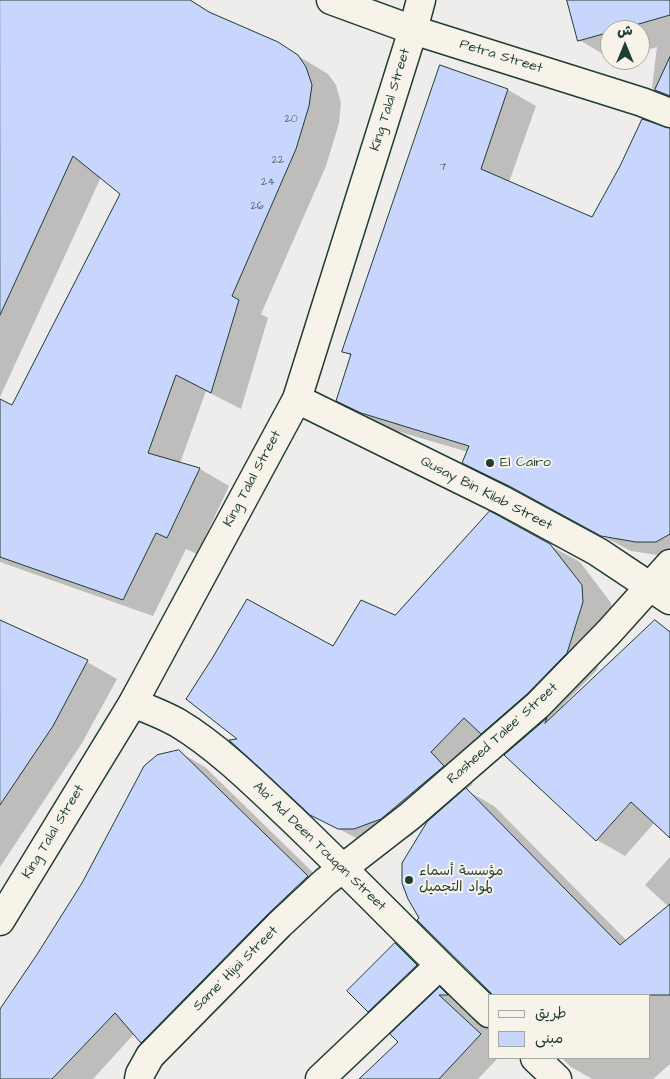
<!DOCTYPE html>
<html>
<head>
<meta charset="utf-8">
<style>
  body { margin:0 }
  #map { position:relative; width:670px; height:1079px; overflow:hidden; background:#eeedec; font-family:"Architects Daughter","Playpen Sans Arabic",sans-serif }
  canvas { display:block }
  .legend { position:absolute; left:488px; top:994px; width:162px; height:65px; box-sizing:border-box; background:#f7f3e8; border:1px solid #a1aaa0; margin:0; padding:6px 9px; list-style:none; font-size:15px; color:#1f3d34 }
  .legend li { display:flex; align-items:center; gap:10px; height:25px }
  .legend b { width:25px; border:1px solid #a1aaa0 }
  .north { position:absolute; left:600px; top:20px; width:50px; height:50px; box-sizing:border-box; background:#f7f3e8; border:1px solid #a1aaa0; border-radius:50%; rotate:0deg; font-size:14px; font-weight:700; line-height:20px; text-align:center; color:#1f3d34 }
  .north::after { content:''; display:block; margin:auto; width:18px; height:22px; background:#1f3d34; clip-path:polygon(50% 0,100% 100%,50% 72%,0 100%) }
</style>
</head>
<body>
<div id="map">
<canvas width="670" height="1079"></canvas>
<ul class="legend">
<li><b style="height:6px;background:#f7f3e8"></b>طريق</li>
<li><b style="height:14px;background:#c8d5fc"></b>مبنى</li>
</ul>
<div class="north">ش</div>
</div>
<script>
const ctx = document.querySelector('canvas').getContext('2d');
ctx.lineJoin = 'round';
function fillPath(path, color) {
  ctx.fillStyle = color;
  ctx.fill(path, 'evenodd');
}
function trace(path, color, width, dash) {
  ctx.strokeStyle = color;
  ctx.lineWidth = width;
  ctx.lineCap = dash ? 'butt' : 'round';
  ctx.setLineDash(dash || []);
  ctx.stroke(path);
}
function write(font, color, halo, rows, align = 'center') {
  ctx.font = font + ' "Architects Daughter","Playpen Sans Arabic",sans-serif';
  ctx.lineWidth = 4;
  ctx.setLineDash([]);
  ctx.textBaseline = 'middle';
  ctx.strokeStyle = halo;
  ctx.fillStyle = color;
  for (const [text, x, y, turn = 0] of rows) {
    ctx.save();
    ctx.translate(x, y);
    ctx.rotate((+turn || 0) * Math.PI / 180);
    ctx.textAlign = isNaN(turn) ? turn : align;
    if (halo) ctx.strokeText(text, 0, 0);
    ctx.fillText(text, 0, 0);
    ctx.restore();
  }
}
fillPath(new Path2D(`
  M0 0H191L216 16 277 43 328 74 336 85 341 103 339 123 326 166 261 314 268 318 241 409 206 391 180 463 200 469 229 486 197 554 186 549 153 616 0 562V401L12 406 122 193 101 177 0 397Z
  M568 0H670V98L652 88 657 47 640 52V30H610V58L579 40Z
  M441 67 508 90 536 106 509 182 592 219 670 130V557L631 551 463 462 468 452 390 429 338 400 351 356 343 351Z
  M549 545 580 562 611 603 613 619 597 670 563 705 565 706 655 622 670 631V837L655 822 625 856 597 840 512 750 491 738 460 770 473 784 466 790 494 806 627 941 669 907 645 885 670 857V1065H669L653 1079H592L571 1067 562 1058H649V995H495L419 920 421 918 428 821 411 836 384 845H369L311 814 240 740 333 648 395 616Z
  M0 621 87 662 117 679 82 743 0 867Z
  M179 752 205 767 333 892 294 928 167 1057 141 1042 134 1034 93 1079H0V1012Z
  M395 944 416 956 437 977 389 1023 369 1011Z
  M440 988 466 1003 489 1026V1058H498L478 1079H361L400 1042Z`), '#0003');
const building = new Path2D(`
  M0 0H190L209 12 278 42 298 55 306 67 312 85 309 106 296 149 232 296 239 300 211 393 176 375 148 453 200 468 167 538 156 533 123 600 0 557V399L12 405 120 194 73 156 0 315Z
  M567 0H670V15L618 30H610V32L578 41Z
  M670 57V96L655 90Z
  M440 65 508 89 481 169 592 217 620 166 642 119 670 128V534L656 542H636L601 536 511 487 462 463 469 446 361 413 336 401 351 354 342 352Z
  M490 511 550 544 582 585 583 602 567 653 527 694 481 734 464 718 431 752 444 766 381 819 354 829H338L310 815 229 740 237 739 186 699 213 657 247 599 333 646 361 600 395 615Z
  M0 620 88 660 53 726 0 805Z
  M655 620 670 632V838L631 802 596 841 504 755 547 718 545 723Z
  M179 750 308 876 268 914 141 1043 115 1013 52 1079H0V1009L36 956 82 883 144 766 157 755Z
  M466 788 620 945 670 904V995H493L417 920 419 918 408 899 402 883V863L427 822Z
  M395 943 417 965 368 1012 347 991Z
  M440 987 448 995H439L481 1034 439 1079H359L398 1042 390 1034Z`);
fillPath(building, '#c8d5fc');
trace(building, '#1f3d34', 1);
const minor = new Path2D(`
  M331 0 413 30 642 102 670 113
  M297 399 504 501 598 552 670 600
  M133 703C148 709 164 715 178 723 218 747 257 786 291 818 358 882 422 949 489 1013
  M535 1058 557 1079
  M139 1079 140 1074 150 1056 279 925 325 882 410 816 538 705 609 632 670 564
  M320 1079 439 966`);
const major = new Path2D(`
  M0 921 133 703 297 399 413 30 421 0`);
trace(minor, '#1f3d34', 31);
trace(major, '#1f3d34', 31);
trace(minor, '#f7f3e8', 28);
trace(major, '#f7f3e8', 28);
for (const [x, y, r, color] of [
  [490,463,5,"#1f3d34"],
  [409,880,5,"#1f3d34"]
]) {
  const dot = new Path2D();
  dot.arc(x, y, r, 0, 2 * Math.PI);
  ctx.fillStyle = color;
  ctx.fill(dot);
  trace(dot, '#f7f3e8', 2);
}
write('11px', '#496366', null, [
  ["20",291,120],
  ["22",278,161],
  ["7",443,168],
  ["24",268,183],
  ["26",257,207]
]);
write('14px', '#1f3d34', '#f7f3e8', [
  ["Petra Street",501,57,17],
  ["King Talal Street",391,100,-73],
  ["King Talal Street",253,479,-62],
  ["Qusay Bin Kilab Street",486,494,27],
  ["Rasheed Talee' Street",503,734,-42],
  ["King Talal Street",54,832,-59],
  ["Ala' Ad Deen Touqan Street",319,847,44],
  ["Same' Hijai Street",236,969,-45]
]);
write('14px', '#1f3d34', '#f7f3e8', [
  ["El Cairo",500,463],
  ["مؤسسة أسماء",419,872],
  ["لمواد التجميل",419,888]
], 'left');
</script>
</body>
</html>
